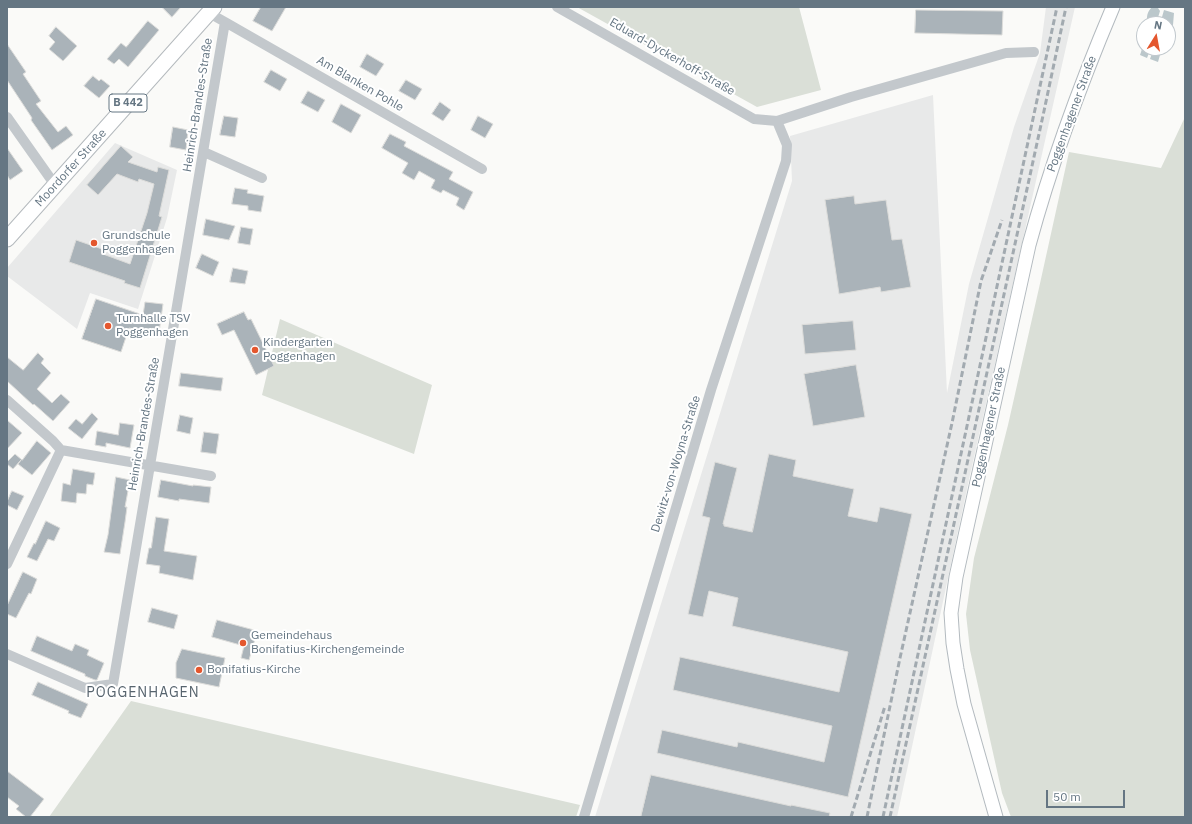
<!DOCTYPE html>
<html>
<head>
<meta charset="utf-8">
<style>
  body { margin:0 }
  #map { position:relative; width:1192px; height:824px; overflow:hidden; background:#fafaf8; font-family:"IBM Plex Sans",sans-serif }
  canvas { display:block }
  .frame { position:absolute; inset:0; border:8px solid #657683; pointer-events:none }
  .north { position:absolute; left:1136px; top:16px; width:40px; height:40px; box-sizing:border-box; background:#fff; border:1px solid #c1c8cd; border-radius:50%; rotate:11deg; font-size:11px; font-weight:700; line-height:16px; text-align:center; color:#657683 }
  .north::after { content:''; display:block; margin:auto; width:14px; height:18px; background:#e4572e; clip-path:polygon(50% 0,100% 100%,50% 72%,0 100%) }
  .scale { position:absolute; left:1046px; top:790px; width:79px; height:18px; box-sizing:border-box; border:2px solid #657683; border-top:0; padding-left:5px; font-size:12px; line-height:14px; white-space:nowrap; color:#657683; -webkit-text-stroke:3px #fff; paint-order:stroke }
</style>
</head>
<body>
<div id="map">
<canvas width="1192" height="824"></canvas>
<div class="frame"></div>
<div class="north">N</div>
<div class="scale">50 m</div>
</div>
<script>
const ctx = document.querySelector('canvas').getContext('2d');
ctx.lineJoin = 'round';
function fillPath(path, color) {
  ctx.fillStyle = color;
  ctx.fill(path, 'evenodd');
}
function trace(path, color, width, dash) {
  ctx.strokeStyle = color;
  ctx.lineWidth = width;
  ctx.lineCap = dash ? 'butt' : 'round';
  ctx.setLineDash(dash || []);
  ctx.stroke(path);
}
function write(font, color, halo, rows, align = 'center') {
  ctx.font = font + ' "IBM Plex Sans",sans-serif';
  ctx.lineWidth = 4;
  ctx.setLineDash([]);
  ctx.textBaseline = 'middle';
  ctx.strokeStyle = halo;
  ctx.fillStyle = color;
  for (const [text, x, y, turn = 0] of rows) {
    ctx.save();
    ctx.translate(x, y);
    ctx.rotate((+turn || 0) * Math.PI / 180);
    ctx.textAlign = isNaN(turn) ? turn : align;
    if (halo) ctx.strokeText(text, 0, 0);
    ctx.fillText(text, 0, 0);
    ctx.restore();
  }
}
fillPath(new Path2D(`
  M1046 7H1075L970 475 897 817H595L792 181 790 136 933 95 947 393 969 284 1014 127 1040 53Z
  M115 143 177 170 167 218 138 309 90 293 77 329 7 276V268Z`), '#e8e9e9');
fillPath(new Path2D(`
  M577 7H799L821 90 757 107Z
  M1185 117V817H1011L1002 793 970 650 966 614 974 558 1008 425 1039 288 1069 152 1161 168Z
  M280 319 432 385 414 454 262 395Z
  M131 701 580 805 576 817H49Z`), '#dadfd7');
fillPath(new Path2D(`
  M1152 7 1158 8 1160 11 1156 24H1148C1146 17 1147 12 1152 7Z
  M1164 10 1174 13 1173 25 1169 31 1168 24H1160Z
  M1144 43V48H1151L1147 58 1140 55Z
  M1154 48H1162L1158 62 1150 59Z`), '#bbc7cb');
const building = new Path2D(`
  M162 7H181L172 17Z
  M261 7H286L272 31 253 21Z
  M916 10 1003 11 1002 35 915 33Z
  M148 21 159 30 128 67 119 59 114 64 107 59 121 43 126 47Z
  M56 27 77 46 63 61 49 49 55 42 49 36Z
  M7 44 26 72 23 74 41 101 36 104 58 132 66 126 73 135 52 150 31 120 32 118 7 80Z
  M367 54 384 64 376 76 360 67Z
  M271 70 287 79 280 91 264 82Z
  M93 76 99 81 101 79 110 86 99 98 84 86Z
  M406 80 422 89 415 100 399 91Z
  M308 91 325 100 318 112 301 103Z
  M440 102 451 110 443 121 432 114Z
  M341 104 361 115 351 133 332 122Z
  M224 116 238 118 235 137 220 135Z
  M478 116 493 124 485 138 471 130Z
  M173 127 188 130 186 150 170 147Z
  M390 134 406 142 404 146 453 172 449 179 473 192 464 210 456 205 459 198 443 190 441 193 431 188 435 180 419 171 414 180 402 173 408 163 382 148Z
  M121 146 133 157 128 162 157 172 158 167 169 170 159 216 162 217 140 288 124 283 125 281 69 262 76 240 105 250 103 254 130 264 147 213 154 184 139 179 138 182 117 174 98 195 87 185Z
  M7 148 23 171 10 180 7 175Z
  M235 188 248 190 247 193 264 196 261 212 248 210V206L232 204Z
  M854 196 855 204 886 200 892 240 902 239 911 287 881 292 880 287 839 294 825 200Z
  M206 219 235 226 229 240 203 235Z
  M241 227 253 229 250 245 238 243Z
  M202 254 219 262 213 276 196 268Z
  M233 268 248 271 245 284 230 282Z
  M96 299 143 315 145 302 163 304 159 333 129 328 121 352 82 339Z
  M244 312 248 320 251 319 274 366 256 375 234 330 222 335 217 324Z
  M853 321 856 350 805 354 802 325Z
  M38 353 44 359 41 363 51 373 37 389 52 403 61 394 70 402 53 421 34 404 33 405 7 381V357L23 370Z
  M856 365 865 417 813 426 804 374Z
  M181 373 223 378 221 391 179 386Z
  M92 413 98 419 82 439 68 428 76 419 82 424Z
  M180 415 193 418 190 434 177 431Z
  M7 420 22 433 7 449Z
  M120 423 134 425 130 448 106 443V447L95 445 97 431 118 435Z
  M204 432 219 434 216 454 201 452Z
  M37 441 51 453 32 475 18 464 21 460 13 469 7 464V462L15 454 22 460Z
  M769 454 796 460 793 476 854 489 848 516 877 522 880 507 912 514 848 797 657 753 662 730 737 747 738 742 824 762 832 726 673 690 680 657 839 692 848 652 732 626 738 598 709 591 703 617 688 614 710 518 702 516 715 462 737 468 723 524H724V526L752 532Z
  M73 469 95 473 93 485 87 484 86 494 77 493 76 503 61 501 63 483 70 485Z
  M116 477 130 480 125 507H127L125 522 120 554 104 552 108 535Z
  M161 480 193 486V485L211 487 209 503 179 499V501L158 497Z
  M12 491 24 496 17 510 7 505V502Z
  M156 517 169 519 164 551 197 556 193 580 159 573 160 566 146 564 149 548H151Z
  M46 521 60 528 54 541 48 539 37 561 27 557 34 543 35 544Z
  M23 572 37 579 31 594 29 593 16 618 7 614V606Z
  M152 608 178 615 174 629 148 622Z
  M217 620 254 630 252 638 255 639 249 660 241 658 244 646 212 637Z
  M37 636 72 651 75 644 89 650 87 655 104 663 97 680H95L85 676V674L31 651Z
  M182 649 225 658 219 687 176 678V663Z
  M38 682 88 704 81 718 68 713 69 711 32 695Z
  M7 771 44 799 30 817H26L16 809 19 806 7 797Z
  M651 775 791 806V805L830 813 829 817H641Z`);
fillPath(building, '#aab3b9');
trace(building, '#dcdcda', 1);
const secondary = new Path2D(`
  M996 817 964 704 957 669 953 643 951 613 956 577 1029 245C1051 164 1080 85 1113 7`);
const primary = new Path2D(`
  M7 239 214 7`);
trace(secondary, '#b3babf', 15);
trace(primary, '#b5babe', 17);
trace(new Path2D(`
  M557 7 754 119 777 121 851 97 1006 53 1034 52
  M225 22 482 169
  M7 117 55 185
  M204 152 262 178
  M7 400 53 441 61 450 211 476
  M7 564 61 450
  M7 654 85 688 113 684 225 22 209 13
  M584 817 711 390 786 161 787 145 777 121`), '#c3c8cc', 10);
trace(secondary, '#fff', 13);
trace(primary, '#fff', 15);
trace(new Path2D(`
  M851 817 885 706
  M867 817 900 658 952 423 981 281 1002 220
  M883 817 1057 7
  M890 817 1044 111 1066 7`), '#a2aab0', 3, [6, 3]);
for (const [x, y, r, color] of [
  [94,243,4,"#e4572e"],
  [108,326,4,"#e4572e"],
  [255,350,4,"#e4572e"],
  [243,643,4,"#e4572e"],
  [199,670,4,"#e4572e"]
]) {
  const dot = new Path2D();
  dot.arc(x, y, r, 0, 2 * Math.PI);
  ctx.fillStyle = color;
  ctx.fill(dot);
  trace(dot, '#fff', 1.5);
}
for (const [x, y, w] of [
  [128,103,38]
]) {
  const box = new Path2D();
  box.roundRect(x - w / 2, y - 9, w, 18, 3);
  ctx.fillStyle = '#fff';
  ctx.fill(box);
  trace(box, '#657683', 1);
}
write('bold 11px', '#657683', null, [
  ["B 442",128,103]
]);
write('12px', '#657683', '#fff', [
  ["Eduard-Dyckerhoff-Straße",672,57,30],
  ["Am Blanken Pohle",360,84,30],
  ["Heinrich-Brandes-Straße",198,105,-81],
  ["Poggenhagener Straße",1072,114,-70],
  ["Moordorfer Straße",71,168,-48],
  ["Heinrich-Brandes-Straße",144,424,-80],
  ["Poggenhagener Straße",989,427,-78],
  ["Dewitz-von-Woyna-Straße",676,464,-73]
]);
write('12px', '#657683', '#fff', [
  ["Grundschule",102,236],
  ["Poggenhagen",102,250],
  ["Turnhalle TSV",116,319],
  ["Poggenhagen",116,333],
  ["Kindergarten",263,343],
  ["Poggenhagen",263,357],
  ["Gemeindehaus",251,636],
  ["Bonifatius-Kirchengemeinde",251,650],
  ["Bonifatius-Kirche",207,670]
], 'left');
ctx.letterSpacing = '1px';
write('14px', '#57646e', '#fff', [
  ["POGGENHAGEN",143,693]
]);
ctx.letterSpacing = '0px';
</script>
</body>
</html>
